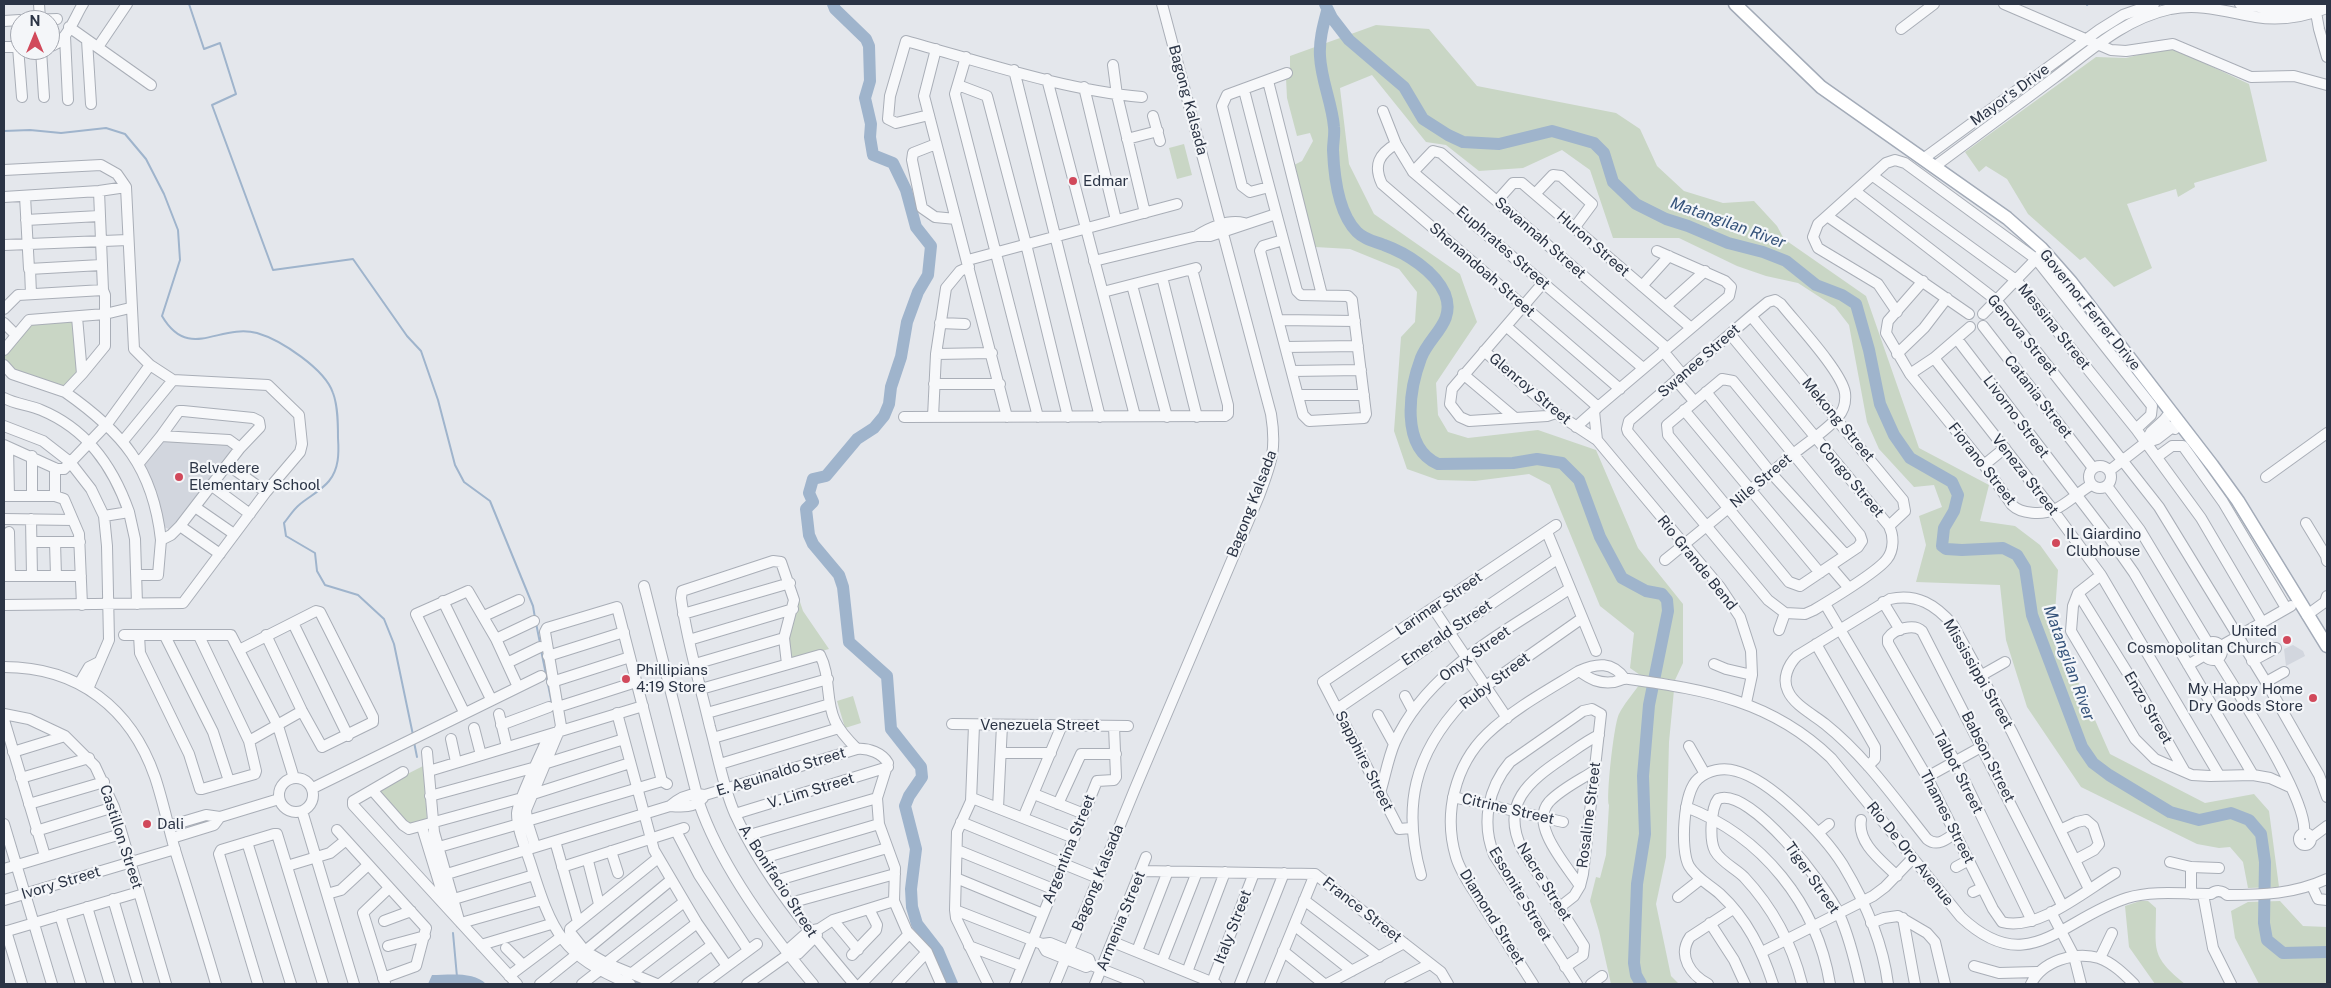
<!DOCTYPE html>
<html>
<head>
<meta charset="utf-8">
<style>
  body { margin:0 }
  #map { position:relative; width:2331px; height:988px; overflow:hidden; background:#e4e7ec; font-family:"Public Sans",sans-serif }
  canvas { display:block }
  .frame { position:absolute; inset:0; border:5px solid #2b3445; pointer-events:none }
  .north { position:absolute; left:10px; top:10px; width:50px; height:50px; box-sizing:border-box; background:#f4f6f9; border:1px solid #a4a8b1; border-radius:50%; rotate:0deg; font-size:14px; font-weight:700; line-height:20px; text-align:center; color:#2b3445 }
  .north::after { content:''; display:block; margin:auto; width:18px; height:22px; background:#d1495b; clip-path:polygon(50% 0,100% 100%,50% 72%,0 100%) }
</style>
</head>
<body>
<div id="map">
<canvas width="2331" height="988"></canvas>
<div class="frame"></div>
<div class="north">N</div>
</div>
<script>
const ctx = document.querySelector('canvas').getContext('2d');
ctx.lineJoin = 'round';
function fillPath(path, color) {
  ctx.fillStyle = color;
  ctx.fill(path, 'evenodd');
}
function trace(path, color, width, dash) {
  ctx.strokeStyle = color;
  ctx.lineWidth = width;
  ctx.lineCap = dash ? 'butt' : 'round';
  ctx.setLineDash(dash || []);
  ctx.stroke(path);
}
function write(font, color, halo, rows, align = 'center') {
  ctx.font = font + ' "Public Sans",sans-serif';
  ctx.lineWidth = 4.5;
  ctx.setLineDash([]);
  ctx.textBaseline = 'middle';
  ctx.strokeStyle = halo;
  ctx.fillStyle = color;
  for (const [text, x, y, turn = 0] of rows) {
    ctx.save();
    ctx.translate(x, y);
    ctx.rotate((+turn || 0) * Math.PI / 180);
    ctx.textAlign = isNaN(turn) ? turn : align;
    if (halo) ctx.strokeText(text, 0, 0);
    ctx.fillText(text, 0, 0);
    ctx.restore();
  }
}
fillPath(new Path2D(`
  M163 437 228 442 233 448 172 528 169 529 161 526 142 462Z
  M2293 645 2303 651 2305 656 2286 666 2284 649Z`), '#d2d6de');
fillPath(new Path2D(`
  M1376 25 1429 29 1477 86 1616 113 1640 129 1657 166 1684 191 1723 203 1754 201 1777 226 1784 239 1866 296 1919 448 1989 485 1980 521 2015 526 2040 545 2058 570 2054 627 2110 754 2205 803 2254 794 2269 811 2279 887 2248 888 2243 862 2230 847 2219 848 2197 844 2081 787 2027 707 2006 640 2000 585 1916 582 1926 545 1919 516 1942 507 1934 485 1914 487 1879 449 1867 422 1849 325 1835 307 1798 283 1766 276 1737 266 1679 238H1613L1590 170 1562 150 1523 168 1479 171 1446 145 1426 142 1372 75 1340 88 1349 164 1374 214 1460 274 1477 322 1436 383 1438 415 1448 432 1468 438 1538 430 1596 450 1638 548 1683 604V663L1675 680 1640 675 1630 668 1634 633 1600 606 1550 485 1529 474 1475 481 1438 480 1407 469 1394 431 1401 337 1415 322 1417 292 1399 269 1350 249 1315 247 1294 165 1302 161 1313 141 1310 133 1297 136 1287 98 1286 78 1290 77V56Z
  M2170 47 2249 84 2267 161 2194 183 2195 187 2178 197 2176 189 2127 204 2152 268 2114 287 2085 257 2080 260 2028 214 2007 179 1986 166 1979 172 1965 152 2096 57 2126 58Z
  M1184 144 1192 175 1177 179 1169 148Z
  M76 317 82 374 65 392 4 365V350L26 321Z
  M798 596 803 611 829 649 791 660 786 640 797 607Z
  M1639 685 1674 690 1669 742 1666 857 1656 904 1671 976 1679 984H1611L1599 931 1590 901 1596 877 1600 878 1606 855 1609 805C1606 797 1614 723 1619 714 1624 704 1632 695 1639 685Z
  M853 696 861 723 845 728 837 701Z
  M423 766 427 819 408 824 376 790Z
  M2140 901H2148L2156 908C2156 951 2150 955 2185 984H2155L2129 947 2125 906Z
  M2280 901 2303 926 2327 927V984H2259L2235 938 2231 911 2248 902Z`), '#c9d6c5');
fillPath(new Path2D(`
  M432 975C448 975 474 971 486 984H428Z`), '#9fb4cc');
trace(new Path2D(`
  M189 4 204 49 220 43 236 94 212 105 273 270 353 259 407 336 421 351 438 400 455 465 464 482 490 501 533 606 535 618
  M2087 5 2088 4
  M4 131 30 130 61 133 106 128 125 134 146 159 164 194 178 230 180 260 162 316C189 362 219 323 257 333 281 340 325 369 333 393 338 406 338 424 338 438 339 453 339 469 329 481 321 491 308 497 299 505 293 510 289 517 284 523L286 536 315 553 317 571 325 585 358 595 384 619 394 644 413 735
  M536 623 540 643
  M541 650 552 704
  M414 742 417 757
  M453 933 457 977
  M632 980 642 984`), '#9fb4cc', 2);
trace(new Path2D(`
  M833 4 835 9 866 39 869 46 870 81 865 98 871 124 870 137 873 155 893 163 906 190 916 227 931 246 928 275 918 292 907 322 901 357 891 387 889 404 884 416 874 428 857 439 826 476 813 479 809 493 813 502 806 509 809 535 813 544 839 575 843 587 849 642 887 676 891 729 921 767 922 777 909 796 905 806 916 849 911 889 912 907 917 924 938 951 952 984
  M1325 4 1332 18 1349 40 1404 87 1423 119 1448 135 1463 142 1499 144 1552 131 1594 143 1604 153 1613 182 1636 204 1666 219 1688 226 1728 243 1763 252 1786 261 1816 285 1842 295 1856 304 1869 350 1880 404 1894 435 1910 458 1952 482 1958 495 1954 511 1944 528 1942 546 1946 549 1962 550 2003 548 2017 555 2025 568 2032 615 2082 747 2093 763 2109 775 2170 812 2199 820 2231 813 2249 820 2261 834 2265 862 2264 923 2267 940 2283 953 2327 952
  M1327 11C1323 26 1319 41 1320 56 1321 80 1332 103 1334 127 1335 134 1333 142 1333 150 1334 175 1338 213 1357 232 1365 240 1374 241 1384 245 1406 253 1435 271 1445 294 1456 322 1430 335 1421 358 1409 390 1400 447 1438 464L1513 463 1537 459 1562 463 1579 480 1600 537 1622 578 1646 591 1662 594 1667 600 1668 611 1649 705 1643 776 1645 834 1637 884 1634 963 1636 975 1641 984`), '#9fb4cc', 12);
const minor = new Path2D(`
  M39 4 40 19
  M2004 4 2111 50 2126 51 2173 44 2251 77 2294 76 2327 85
  M2240 4 2278 10 2316 4
  M2315 7 2319 29 2327 57
  M29 20 57 19
  M4 21 20 20
  M69 27 151 85
  M1901 29 1934 4
  M65 36 68 100
  M87 40 91 104
  M50 46C66 44 75 16 83 4
  M4 47H20
  M18 47 22 97
  M98 47 127 4
  M936 49 924 96 1007 417
  M41 50 44 97
  M966 57 955 94 1038 417
  M1113 65 1117 95 1145 213
  M1014 70 1100 417
  M1047 79 1135 416
  M1268 81 1322 295
  M958 85 987 96 1026 244 1068 417
  M1084 87 1116 220
  M1244 90C1261 157 1279 224 1297 291L1301 295 1348 296 1352 300 1366 414 1364 418 1309 421 1303 415 1260 251 1263 246 1283 240
  M1383 111 1396 144 1413 172 1643 368
  M929 115 896 123 888 119 890 96 906 41C982 62 1064 90 1142 97
  M1153 116 1160 141
  M1127 139 1158 131
  M936 144 913 153 912 160 922 208 935 217 956 219
  M1396 144C1379 154 1373 165 1382 184L1620 389
  M1923 159 2099 30 2123 15 2154 4
  M1934 167C1974 137 2014 108 2054 78 2090 51 2124 19 2170 9 2201 3 2227 12 2256 17 2281 21 2304 17 2327 8
  M4 170 101 165 117 174 126 187 134 349 150 365 173 380 268 385 299 415 302 444 300 452 266 492 183 603 4 605
  M1413 172 1433 151 1441 153 1667 348
  M1873 176 2016 280 2136 429 2201 518 2262 622
  M1269 187 1250 192 1242 186 1222 106 1227 95 1287 73
  M99 191 103 290
  M1855 191 1996 300 2159 507 2266 682 2319 775 2327 797
  M1535 194 1553 175 1561 176 1592 204 1575 227
  M25 196 29 269 101 265
  M4 197 99 191 126 187
  M1497 201 1513 183H1522L1690 327
  M1827 216 1969 314
  M26 220 99 216
  M1198 235C1211 227 1228 219 1244 223
  M4 245 128 240
  M1657 251 1725 281 1731 287 1729 296 1598 407 1594 411 1597 440 1720 587 1740 617 1751 651 1752 675 1746 703
  M968 260 1177 204
  M1094 261 1197 236H1210L1276 214
  M30 269 31 294
  M1162 277 1197 417
  M1923 281 1888 321 1886 333 1910 374 1984 465 2012 505C2021 514 2042 515 2054 510 2067 504 2079 492 2091 485
  M1543 283 1452 389 1450 404 1460 417 1469 421 1547 416 1556 413
  M1132 285 1167 417
  M1642 286 1669 256
  M1103 292 1196 268
  M1666 306 1705 271
  M4 309 18 295 103 290 105 295V346L82 374
  M1897 312 1878 284 1818 248 1813 237 1818 224 1827 216 1886 163 1895 160 1905 163 2036 259 2152 406 2151 415 2136 429
  M1983 314 2040 255
  M1751 316 1903 500 1905 511 1889 526
  M1279 320 1355 321
  M4 323 15 334
  M940 323 965 324
  M1506 326 1598 407
  M1983 326 2093 468
  M1957 339 2108 536 2134 573 2253 775
  M1286 347 1358 346
  M4 350 29 320 105 314 130 308
  M1484 351 1556 413 1597 440
  M1663 351 1682 374
  M936 354 992 353
  M1897 354 1924 328 1947 298
  M1934 358 2053 510 2101 575 2219 775
  M4 365 12 374 65 392 82 374 77 317
  M1292 371 1361 370
  M1463 374 1514 417
  M1910 374 1934 358 1970 327
  M1722 379 1733 381 1860 535 1862 541 1858 547 1800 586 1789 582 1668 435 1667 425Z
  M1676 380 1694 401
  M934 384H1000
  M65 392C122 432 153 467 161 540L171 535 180 526 240 448 229 440 161 436 139 463
  M1706 392 1771 473 1846 555
  M1298 395H1364
  M4 398C15 404 29 405 41 410 87 429 113 466 129 512
  M1684 410 1820 573
  M2171 411 2164 420 2166 425 2175 429
  M904 417 1225 416 1228 414V405L1192 269
  M933 417 936 354 946 288 960 271 969 267
  M4 426 43 441 70 462 91 489 104 516 107 546 109 640 88 689
  M1576 427 1594 411
  M161 436 179 411H183L253 418 259 421 260 427 240 448
  M123 441 173 380
  M2145 443 2151 432 2164 420
  M4 445 57 469H64L107 424 150 365
  M8 447 9 496
  M2157 457 2172 446H2183L2223 502 2286 608
  M228 465 266 492
  M1984 465 2005 448
  M2089 477a11 11 0 1 1 22 0a11 11 0 1 1-22 0Z
  M55 468V496
  M2109 471 2145 443 2157 439 2170 429
  M2266 477 2327 433
  M212 486 250 514
  M2107 486 2140 530 2208 643
  M4 496H55L64 499 79 534 82 605
  M32 496V456
  M195 507 234 534
  M104 516 129 512 135 539 137 604
  M4 519 73 520
  M31 519 32 576
  M2306 523 2326 556 2327 561
  M180 526 220 554
  M9 532 10 576
  M1547 532 1596 651
  M32 542H80
  M55 542 56 576
  M1665 560C1707 526 1749 491 1791 456 1806 443 1825 432 1838 417 1844 410 1846 402 1845 393 1842 372 1796 323 1781 304L1775 300 1768 302 1751 316 1629 421 1627 429 1628 432 1768 600 1785 613 1805 614 1814 610C1829 601 1878 571 1887 559 1894 550 1894 536 1889 526L1730 334
  M1830 566 1848 587
  M137 575H158L161 540
  M2101 575 2078 593 2073 606 2071 631 2135 739 2155 759 2192 775 2210 776 2253 775 2270 778 2290 787
  M4 576H81
  M644 586 699 803C721 867 770 933 813 984
  M2078 593 2140 693 2185 772
  M443 601 491 699
  M1883 602 1900 630
  M1825 604 1927 777 1993 909 2002 922C2037 932 2086 890 2115 873
  M1433 608 1507 718
  M683 614 790 583
  M2307 615 2325 602 2327 596
  M484 616 519 600
  M293 623 348 736
  M1779 630 1785 613
  M124 635H231L278 726 294 778
  M139 635 140 653 189 754 200 789H202L255 774 256 771 249 741 199 636
  M165 636 213 732 229 781
  M496 639 534 621
  M689 640 793 609
  M2204 651a9 9 0 1 1 18 0a9 9 0 1 1-18 0Z
  M1816 644 1875 747V759L1868 766
  M2221 646 2291 606
  M239 650 316 611 320 612 373 717V722L322 747 302 711 266 635
  M548 656 624 632
  M2217 659C2237 692 2309 800 2304 833
  M2252 661 2276 648
  M507 663 540 647
  M695 664 784 638
  M787 664 784 638 794 600 781 562 773 561 682 591 681 598C687 642 700 684 710 727 718 756 723 787 735 814 764 877 810 932 854 984
  M1714 664 1726 669 1752 675
  M2188 665 2205 655
  M4 667C78 667 131 708 155 777 163 801 168 826 175 850 189 895 203 939 216 984
  M1579 671C1590 679 1599 684 1614 682 1619 681 1623 678 1629 679 1707 690 1772 701 1831 758L1961 917C2028 980 2061 919 2127 898 2153 890 2184 894 2211 894 2216 890 2222 890 2227 895 2263 895 2294 894 2327 879
  M1982 675 2005 662
  M552 682 630 657
  M2266 682 2284 672
  M79 684 89 667 99 662
  M701 689 820 655C831 676 825 700 835 721 840 732 849 741 857 749
  M1405 696 1413 711
  M558 707 636 682
  M1337 709 1557 559
  M464 712 416 614 468 591 496 639 518 687
  M617 713 654 850 697 923 727 966
  M707 713 828 679
  M4 714 29 719 65 736 95 766 114 807 166 984
  M499 714 507 747
  M1378 715 1394 744
  M4 720 45 856
  M952 724 1128 726
  M501 725 549 707
  M974 725 971 801 957 832 955 910 956 918 988 984
  M474 728 481 755
  M549 735C543 750 517 802 517 813 517 830 526 849 531 865 552 932 562 956 630 984
  M713 738 830 704
  M451 739 456 762
  M249 741 302 711
  M1689 746 1705 774
  M13 752 65 736
  M427 752 434 832 459 920
  M1001 753H1051
  M547 763 624 739
  M720 764 839 728
  M429 771 643 706
  M403 772 353 801V805L517 984
  M1927 777 1983 746
  M279 795a17 17 0 1 1 34 0a17 17 0 1 1-34 0Z
  M21 778 89 758
  M313 788 541 676
  M373 791 403 825 409 829 522 798
  M1380 793C1385 777 1388 758 1395 742 1428 669 1506 632 1569 589
  M533 794 630 763
  M1034 794 1084 814
  M430 796 536 767
  M1453 797 1563 822
  M972 798 1074 838
  M29 804 104 782
  M1058 804 1081 754H1116
  M670 806C681 807 695 808 703 798
  M1686 807C1762 836 1817 904 1830 984
  M998 808 1002 725
  M302 811 354 984
  M735 814 888 767
  M1023 818 1062 725
  M1861 820C1857 843 1882 861 1897 876
  M527 821 662 781
  M961 822 1098 878
  M4 824 52 984
  M169 826 206 815 220 817 279 799
  M422 827 445 902
  M1411 828 1399 829 1323 682 1556 525
  M337 830 426 928 416 966 383 978
  M2060 830 2077 822 2086 820 2093 826 2099 844 2094 850 2075 860
  M36 831 114 807
  M676 831 699 875 748 950
  M1819 832 1829 824
  M1955 833C1946 840 1937 847 1927 839 1895 799 1865 756 1825 724 1814 715 1794 705 1788 691 1782 679 1788 665 1797 656L1890 599C1917 593 1936 605 1953 625L2012 732 2089 889
  M2299 839a6 6 0 1 1 12 0a6 6 0 1 1-12 0Z
  M746 836 877 798
  M172 838 214 825 220 817
  M2311 838 2327 826
  M555 841 578 922
  M247 842 291 984
  M535 846 527 821 526 810 561 726 545 632 547 628 617 607 662 781 667 784
  M439 847 519 824
  M957 850 1053 889
  M611 851 618 873
  M760 859 879 824
  M588 861 599 904
  M2170 862 2191 867 2219 868
  M287 866 330 853 346 840
  M562 867 684 828
  M1956 867 1969 860
  M2191 867V894
  M4 869 121 834
  M1141 871 1315 874 1441 972 1448 984
  M447 874 670 806C680 797 691 792 705 795L857 749C869 748 882 753 888 763L877 798 879 824 895 868 894 901 907 931 927 952 941 984
  M1421 875C1402 807 1414 754 1463 702L1581 619
  M956 878 1043 914
  M775 881 887 848
  M1580 886C1567 866 1529 825 1549 802 1561 789 1580 780 1594 771
  M2312 886 2318 899 2327 900
  M1973 892 1982 888
  M327 894 341 890 368 865
  M2203 894 2213 948 2231 984
  M1678 897 1701 879
  M113 899 138 984
  M454 899 534 875
  M4 900 175 849
  M1304 900 1379 957
  M790 903 895 874
  M87 907 110 984
  M1560 907 1574 896 1580 886 1583 874 1601 714 1592 709 1583 711 1510 762C1488 788 1481 823 1494 855L1577 984
  M955 910 1042 944 1050 943 1089 959 1091 965
  M2051 912 2074 956 2081 984
  M60 915 81 984
  M1903 918 1915 984
  M833 920 858 950
  M384 921 411 911
  M2032 921 1955 761 1888 643V638C1894 629 1914 623 1922 631L2062 905
  M461 923 542 900
  M1710 923 1734 960 1745 984
  M1871 923 1884 918 1898 916 1927 933 1935 942 1945 984
  M1294 925 1352 971
  M6 931 22 984
  M4 932 139 892
  M1113 942 1216 984
  M1042 944 1046 951 1086 967 1091 965 1139 984
  M481 945 551 924
  M388 946 425 936
  M969 946 1022 966
  M506 948 523 965
  M585 951 671 880
  M1137 951 1168 871
  M1283 951 1324 984
  M1762 952 1873 896 1885 887 1913 858
  M789 954 791 947 809 931 819 929 833 920 894 901
  M852 955 876 930 877 925 869 909
  M2100 958 2112 933
  M1162 961 1197 872
  M606 963 684 902
  M1974 966 1999 973 2037 972
  M1565 967 1583 955 1584 946 1522 849C1500 804 1529 781 1563 758 1575 750 1586 741 1599 735
  M1187 972 1225 872
  M509 976 561 937
  M627 977 697 923
  M1212 982 1254 873
  M385 983 363 913 389 888
  M258 984 219 854 221 850 274 834H277L323 984
  M540 984 576 955
  M582 984 600 970
  M657 984 606 963 585 951 570 932V929L658 858
  M660 984 712 945
  M703 984 757 944
  M747 984 789 954H798L817 935
  M861 984 909 934
  M897 984 927 952
  M1015 984 1097 781 1114 780 1116 777 1114 726
  M1055 984 1134 791 1259 496C1271 463 1277 451 1271 414L1162 4
  M1095 984 1146 857
  M1240 984 1284 873
  M1270 984 1315 874
  M1327 984 1404 943
  M1390 984 1430 964
  M1533 984C1516 957 1499 931 1482 904 1473 889 1461 874 1456 857 1443 814 1455 765 1487 734 1513 709 1548 690 1579 671 1597 663 1612 661 1625 679
  M1591 984 1602 976
  M1708 984C1691 975 1677 956 1690 937L1733 909
  M1773 984C1762 950 1747 919 1720 894 1710 885 1696 878 1689 866 1680 850 1683 792 1698 779 1708 770 1723 767 1736 771 1771 780 1824 835 1843 865 1864 900 1883 943 1888 984
  M1802 984C1792 944 1772 907 1744 877 1735 868 1721 862 1715 851 1709 840 1711 808 1718 799 1750 786 1827 887 1839 914 1849 936 1855 961 1860 984
  M2031 984C2042 961 2075 951 2099 958 2113 963 2124 974 2134 984`);
const major = new Path2D(`
  M1735 4 1821 87 2007 218 2041 248 2071 282 2212 465 2238 501 2327 646`);
trace(minor, '#a9aeb7', 12);
trace(major, '#a3abb8', 15);
trace(minor, '#f7f8fa', 10);
trace(major, '#fff', 12);
for (const [x, y, r, color] of [
  [1073,181,5,"#d1495b"],
  [179,477,5,"#d1495b"],
  [2056,543,5,"#d1495b"],
  [2287,640,5,"#d1495b"],
  [626,679,5,"#d1495b"],
  [2313,698,5,"#d1495b"],
  [147,824,5,"#d1495b"]
]) {
  const dot = new Path2D();
  dot.arc(x, y, r, 0, 2 * Math.PI);
  ctx.fillStyle = color;
  ctx.fill(dot);
  trace(dot, '#f4f6f9', 2);
}
write('15px', '#2b3445', '#f4f6f9', [
  ["Mayor's Drive",2010,95,-36],
  ["Bagong Kalsada",1188,100,75],
  ["Savannah Street",1540,238,41],
  ["Huron Street",1593,244,41],
  ["Euphrates Street",1503,248,41],
  ["Shenandoah Street",1482,270,41],
  ["Governor Ferrer Drive",2090,310,51],
  ["Messina Street",2054,327,51],
  ["Genova Street",2022,335,50],
  ["Swanee Street",1699,361,-41],
  ["Glenroy Street",1530,389,40],
  ["Catania Street",2038,397,52],
  ["Livorno Street",2016,417,53],
  ["Mekong Street",1838,420,50],
  ["Fiorano Street",1982,464,52],
  ["Veneza Street",2025,475,52],
  ["Congo Street",1851,480,50],
  ["Nile Street",1761,481,-40],
  ["Bagong Kalsada",1252,504,-69],
  ["Rio Grande Bend",1697,563,51],
  ["Larimar Street",1439,604,-34],
  ["Emerald Street",1447,633,-34],
  ["Onyx Street",1475,654,-36],
  ["Mississippi Street",1978,674,60],
  ["Ruby Street",1495,681,-37],
  ["Enzo Street",2148,708,60],
  ["Venezuela Street",1040,725],
  ["Babson Street",1988,757,63],
  ["Sapphire Street",1364,761,63],
  ["E. Aguinaldo Street",781,772,-17],
  ["Talbot Street",1958,772,63],
  ["V. Lim Street",811,791,-17],
  ["Citrine Street",1508,809,13],
  ["Rosaline Street",1589,815,-83],
  ["Thames Street",1947,817,63],
  ["Castillon Street",121,837,72],
  ["Argentina Street",1069,849,-68],
  ["Rio De Oro Avenue",1910,854,51],
  ["Bagong Kalsada",1098,878,-68],
  ["Tiger Street",1812,878,55],
  ["A. Bonifacio Street",778,881,57],
  ["Nacre Street",1544,882,58],
  ["Ivory Street",61,883,-17],
  ["Essonite Street",1520,894,59],
  ["France Street",1362,910,38],
  ["Diamond Street",1492,917,58],
  ["Armenia Street",1121,921,-68],
  ["Italy Street",1233,927,-69]
]);
write('15px', '#2b3445', '#f4f6f9', [
  ["Edmar",1083,181],
  ["Belvedere",189,468],
  ["Elementary School",189,485],
  ["IL Giardino",2066,534],
  ["Clubhouse",2066,551],
  ["United",2277,631,"right"],
  ["Cosmopolitan Church",2277,648,"right"],
  ["Phillipians",636,670],
  ["4:19 Store",636,687],
  ["My Happy Home",2303,689,"right"],
  ["Dry Goods Store",2303,706,"right"],
  ["Dali",157,824]
], 'left');
write('italic 16px', '#34527a', '#f4f6f9', [
  ["Matangilan River",1728,223,20],
  ["Matangilan River",2069,663,70]
]);
</script>
</body>
</html>
